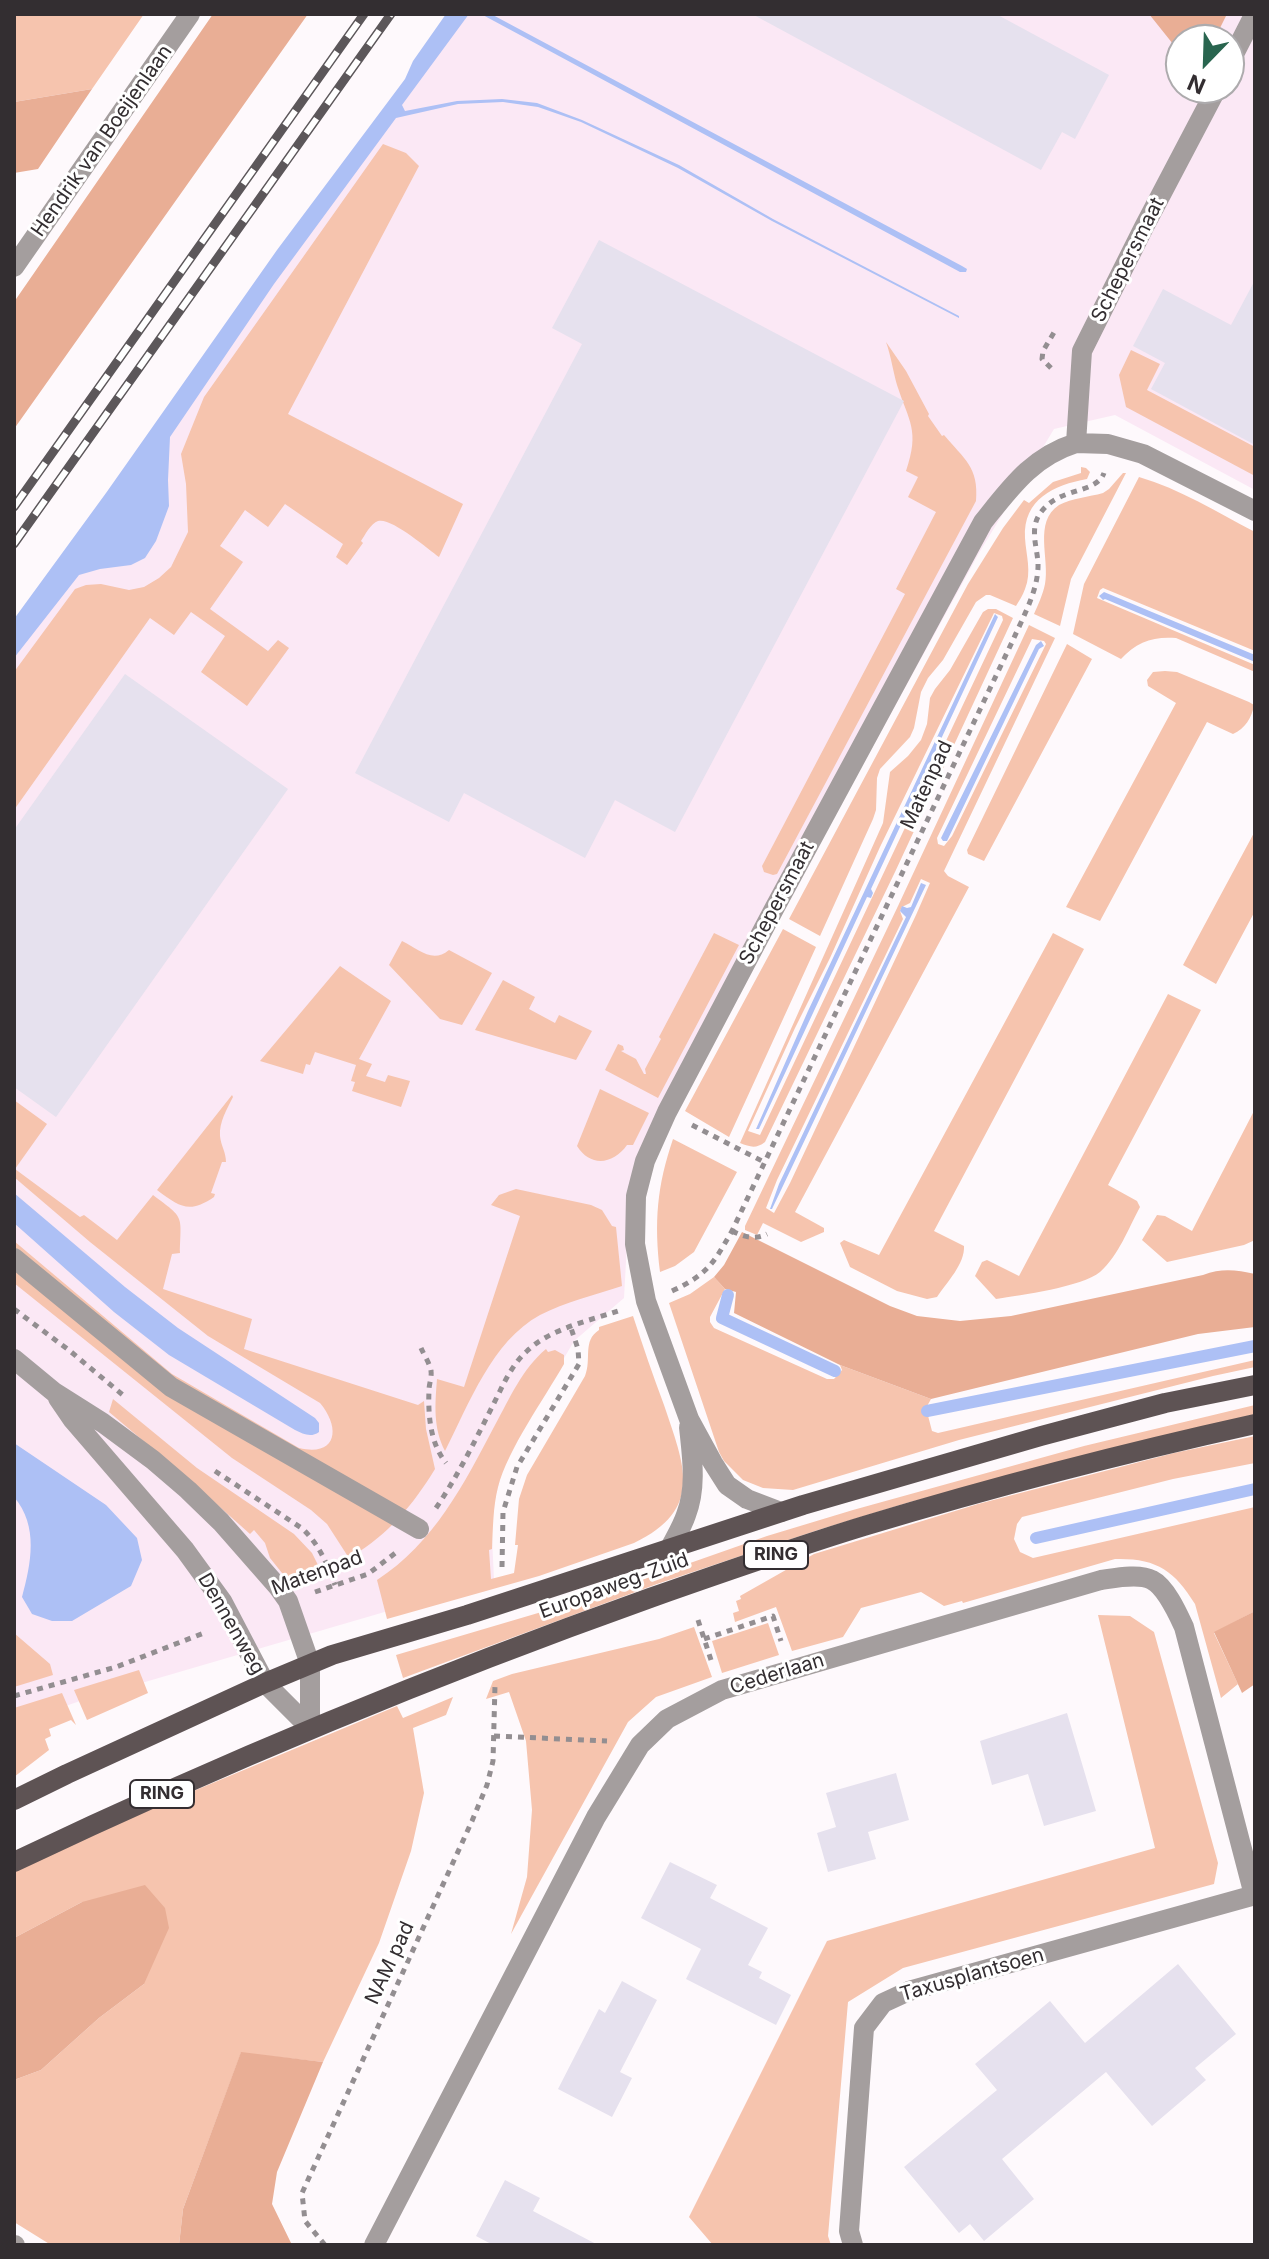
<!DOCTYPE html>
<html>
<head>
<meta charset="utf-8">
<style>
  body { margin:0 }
  #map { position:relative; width:1269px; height:2259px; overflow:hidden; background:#fef9fc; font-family:Inter,sans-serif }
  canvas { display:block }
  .frame { position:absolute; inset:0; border:16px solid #332e31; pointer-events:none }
  .north { position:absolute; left:1165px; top:24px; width:80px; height:80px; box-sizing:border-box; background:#fff; border:2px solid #adabad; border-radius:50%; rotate:203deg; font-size:22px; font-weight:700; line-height:32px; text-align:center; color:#332e31 }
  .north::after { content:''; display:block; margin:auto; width:28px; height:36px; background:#29654f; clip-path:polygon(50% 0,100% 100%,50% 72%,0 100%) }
</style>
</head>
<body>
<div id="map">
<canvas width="1269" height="2259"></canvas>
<div class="frame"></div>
<div class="north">N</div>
</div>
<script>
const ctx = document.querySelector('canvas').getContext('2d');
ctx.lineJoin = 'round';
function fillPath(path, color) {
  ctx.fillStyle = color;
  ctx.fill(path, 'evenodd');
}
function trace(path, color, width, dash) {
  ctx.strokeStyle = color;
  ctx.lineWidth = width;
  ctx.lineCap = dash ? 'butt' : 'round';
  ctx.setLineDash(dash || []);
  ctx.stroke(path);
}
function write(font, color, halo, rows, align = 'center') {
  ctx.font = font + ' Inter,sans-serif';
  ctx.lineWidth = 6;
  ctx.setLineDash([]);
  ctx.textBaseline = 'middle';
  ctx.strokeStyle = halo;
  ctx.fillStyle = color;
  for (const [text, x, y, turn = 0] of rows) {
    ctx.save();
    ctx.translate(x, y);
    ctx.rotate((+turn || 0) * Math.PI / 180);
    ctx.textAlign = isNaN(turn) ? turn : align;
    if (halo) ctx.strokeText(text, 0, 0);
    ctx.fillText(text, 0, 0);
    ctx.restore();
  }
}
fillPath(new Path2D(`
  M448 14H1255V490L1115 415 1054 429 979 553 630 1189 624 1298 574 1341 505 1460 491 1515 494 1580 80 1701 14 1724V641L367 144ZM1181 40H1229V88H1181Z`), '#fbe8f5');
fillPath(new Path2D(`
  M14 14H144L92 89 14 102Z
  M383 144 406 153 419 166 288 414 463 504 439 557C428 549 391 517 378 521 371 523 365 535 361 541L363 543 347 565 336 557 343 544 285 504 268 527 245 510 220 546 243 562 210 609 268 651 278 640 289 648 247 706 201 672 225 636 191 612 174 635 150 618 14 810V672L75 589 86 585 101 584 129 590 144 587 159 578 171 567 188 532 186 484 181 454 204 397Z
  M886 342 906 371 929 414 928 416 942 436 944 435C964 459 979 467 976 501L777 874 773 875 764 872 762 866 905 594 896 589 936 512 908 497 918 477 906 471C920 430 909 422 897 385 893 371 891 356 886 342Z
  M1131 350 1160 364 1147 390 1255 447V476L1126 407 1119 375Z
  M1081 467 1086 468 1090 472 1087 479C1054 485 1023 499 1025 538 1026 555 1032 572 1025 589 1023 595 1019 601 1016 606L990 595H986L976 602 943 660 928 678 921 692 914 728 910 737 880 769 877 778 876 810 873 819 820 936 789 919 968 584 1003 528 1024 500 1029 503 1053 482 1081 473Z
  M1123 473H1126L1071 579 1060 626 1034 614C1038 605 1043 594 1045 584 1050 559 1033 522 1059 505 1072 498 1089 497 1103 493L1109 489Z
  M1139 477C1180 489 1217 512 1255 532V651L1103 588 1100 590 1097 598 1255 665V672L1176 638C1154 636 1136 642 1121 659L1073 634 1084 584Z
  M988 609H996L1013 618 895 872 765 1142C756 1149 750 1147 740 1143L883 823 890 772 908 756 921 740 927 724 930 698 935 689 950 670 983 612ZM994 613 1002 616 1003 620 760 1135 748 1131 795 1028 830 958 880 847Z
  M1029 625 1055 638 944 871 948 876 969 887 795 1212 824 1228V1232L801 1242 763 1223 757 1235 745 1230V1226L898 906ZM1032 639 1044 641 1046 644 952 836 944 846 938 844 937 838ZM921 879 930 883 916 915 790 1183 774 1213 766 1208 777 1180 903 919 900 911 902 907 910 903Z
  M1067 644 1092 659 984 861 968 854 967 850Z
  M1165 671 1177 672 1249 702 1254 705C1252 717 1245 729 1233 734L1207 722 1100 921 1066 907 1176 703 1148 686 1147 680 1153 672Z
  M1255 831V911L1216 984 1183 965Z
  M783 929 816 947 729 1137 685 1111Z
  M714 933 739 945 658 1098 605 1070 618 1044 623 1046 624 1050 621 1051 636 1059 644 1074H646L645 1069 661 1039 659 1037Z
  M1053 933 1084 949 934 1231 964 1246C965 1264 947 1282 937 1297L927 1299 897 1291 850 1267 840 1243 844 1240 879 1255Z
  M402 941C419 949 432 964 449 950L492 973 462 1025 440 1019 389 965Z
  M340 966 391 1001 359 1059 372 1064 366 1076 385 1082 388 1075 410 1081 401 1107 352 1091 355 1082 351 1081 356 1065 315 1052 310 1065 306 1064 303 1074 260 1061Z
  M503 980 535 997 529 1009 555 1023 559 1015 592 1031 576 1060 475 1030Z
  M1168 994 1201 1010 1108 1185 1137 1201 1140 1207C1128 1229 1119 1255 1100 1272 1082 1287 1021 1295 996 1299L975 1276 982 1262 987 1260 1019 1276Z
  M600 1089 649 1113 633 1145H627C613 1165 590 1167 577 1146Z
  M232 1095 233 1097C227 1109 219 1122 220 1136 221 1146 226 1152 226 1162H222L211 1193 215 1194 214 1197C189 1214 180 1207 157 1190Z
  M14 1100 47 1124 15 1169 80 1217 84 1215 117 1240 153 1195C185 1219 181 1214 180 1253L172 1254 163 1289 252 1319 244 1349 418 1405 424 1401 426 1429 435 1469C413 1505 388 1535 352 1556L347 1555 327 1524 311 1510 232 1458 14 1283V1241L172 1374 299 1448C337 1457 341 1428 320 1403L208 1336 90 1242 14 1177Z
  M1255 1109V1240L1244 1245 1167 1262 1142 1240 1157 1215 1165 1216 1192 1231Z
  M673 1139 737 1172 694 1252 675 1266 660 1272C654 1222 657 1186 673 1139Z
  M516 1189 591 1205 602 1210 612 1226 616 1227 622 1286C595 1295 565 1302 540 1315 492 1341 469 1404 445 1451 433 1428 435 1404 437 1379L464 1387 520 1216 491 1205 499 1195Z
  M714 1277 725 1289 710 1317V1322L714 1328 827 1379H834L842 1370 840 1365 931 1399 926 1408 932 1431 938 1433 1255 1360V1367L1213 1376 959 1440 793 1490 763 1488 743 1480 724 1461 719 1452 669 1303 690 1294Z
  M633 1316C643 1346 653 1376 664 1405 684 1465 705 1509 634 1543L539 1576 387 1619 377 1580C434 1543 464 1484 495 1425 510 1398 522 1369 546 1349L548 1352 555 1350 564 1355V1364C544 1399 508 1449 498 1487 493 1507 493 1528 492 1549L489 1550 491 1579 514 1573 518 1545H515L519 1499 527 1475 585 1376C592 1359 582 1341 599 1330V1327Z
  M113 1399 197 1468 294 1534 312 1553 319 1567 286 1578 270 1558 265 1543 254 1530 250 1534 185 1476 109 1412Z
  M1255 1405V1414L910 1502 818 1530 657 1584 403 1678 396 1655 599 1595 767 1536 853 1510 1084 1446Z
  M1255 1436V1463L1173 1479 1022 1517 1017 1524 1014 1539 1020 1552 1033 1558 1255 1507V1611L1214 1633 1238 1684 1221 1698 1195 1604C1174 1570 1156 1558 1115 1559L963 1603 962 1601 944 1606 921 1592 861 1608 843 1637 792 1651 776 1607 735 1622 733 1613 739 1611 736 1601 741 1599 740 1596 814 1554 978 1504 1174 1453Z
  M1098 1615 1130 1616 1154 1632 1218 1863 1214 1884 903 1968 848 2002 828 2236 831 2245H713L689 2217 827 1941 1155 1848Z
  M768 1623 779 1655 722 1673 712 1641Z
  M694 1627 712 1677 656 1697 628 1722 511 1934 527 1877 532 1810 526 1741 509 1692 486 1699 493 1681 512 1674 659 1639Z
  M14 1633 50 1664 53 1675 14 1687Z
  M139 1670 148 1693 87 1720 74 1690Z
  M62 1693 76 1725 71 1720 49 1729 51 1736 45 1739 49 1750 14 1777V1708Z
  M453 1697 446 1715 413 1728 424 1793 411 1851 379 1943 323 2062 241 2053 183 2209 179 2245H51L14 2222V2080L41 2070 99 2018 144 1984 82 1902 14 1938V1866L397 1706 403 1718Z`), '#f6c4ae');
fillPath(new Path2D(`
  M213 14H308L14 429V302Z
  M1149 14H1227L1214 40H1181V54Z
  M92 89 38 169 14 173V102Z
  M742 1232 890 1306 917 1316 960 1321 1011 1316 1203 1275C1222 1268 1236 1270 1255 1274V1327L1198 1334 931 1399 840 1365 734 1313 736 1292 725 1289 714 1277 724 1265Z
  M1255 1611V1684L1242 1693 1214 1632Z
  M145 1885 165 1908 169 1928 144 1984 99 2018 41 2070 14 2080V1938L82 1902Z
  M241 2052 323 2062 277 2172 272 2204 292 2245H179L183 2209Z`), '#e9ae95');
fillPath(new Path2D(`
  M446 14H469L402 105 405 111 457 101 502 99 537 103 582 120 679 165 773 219 959 316V318L772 221 678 168 581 122 538 107 503 102 458 104 396 118 274 284 170 437 168 480 169 506 156 541 145 558 131 565 100 569 79 575 14 658V619L106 493 277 250 405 79 413 61Z
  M481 14H491L962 266 967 269 966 272H960Z
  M1104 592 1255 655V662L1105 599 1103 600 1099 596Z
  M995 614 998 617 871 889 873 893 871 898 867 897 759 1129H756L808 1011Z
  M1041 641 1044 646 1039 649 947 841H943L941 838 1036 645Z
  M921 883 926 885 772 1209H770L779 1184 906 917 900 911 902 906 907 908 911 907Z
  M14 1193 125 1287 178 1328 315 1418 319 1423V1432C311 1438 303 1434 295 1430L169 1355 114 1312 14 1223Z
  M14 1443 106 1505 137 1538 142 1560 131 1586 72 1621H52L32 1614 22 1597C31 1564 39 1526 14 1497Z`), '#adc0f5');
trace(new Path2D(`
  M728 1295 722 1318 835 1371
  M927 1411 1255 1346
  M1036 1538 1255 1489`), '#adc0f5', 12);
fillPath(new Path2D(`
  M752 14H996L1109 75 1075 139 1062 132 1041 170Z
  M599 240 904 401 675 832 615 800 585 858 464 793 449 822 355 773 582 344 552 328Z
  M1255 280V445L1151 389 1165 363 1133 346 1163 289 1231 325Z
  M125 674 288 789 56 1117 14 1087V830Z
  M1067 1713 1096 1811 1044 1826 1028 1774 992 1785 980 1741Z
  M896 1773 909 1820 868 1832 876 1859 828 1872 817 1833 836 1827 826 1793Z
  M670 1862 717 1885 710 1898 768 1928 748 1965 762 1972 759 1978 791 1995 776 2025 686 1979 701 1949 641 1918Z
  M1178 1964 1236 2034 1195 2068 1206 2080 1152 2126 1106 2072 1002 2159 1034 2199 984 2241 970 2224 959 2233 904 2167 997 2090 975 2064 1050 2001 1085 2043Z
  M622 1981 657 2000 620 2072 632 2078 612 2117 558 2089 599 2009 605 2013Z
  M505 2180 540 2198 533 2211 598 2245H493L476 2236Z`), '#e6e1ee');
trace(new Path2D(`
  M1051 368 1042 359 1043 351 1056 329
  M692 1125 766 1163
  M732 1231C744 1237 755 1240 767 1234
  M672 1291C708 1274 713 1264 732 1231L1013 640C1023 617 1039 589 1038 563 1037 547 1030 530 1039 515 1057 486 1096 495 1104 473
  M14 1309 70 1351 124 1396
  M421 1348C424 1355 430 1364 431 1371 432 1377 429 1384 429 1390 428 1415 430 1443 446 1463
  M215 1471 303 1529C320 1546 327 1564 335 1585
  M436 1508C457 1477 474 1443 491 1409 501 1390 510 1366 527 1351 550 1329 588 1321 618 1311
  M502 1567 503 1512 517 1467 579 1364 578 1349 571 1328
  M315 1592 368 1574 398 1551
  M698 1620 712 1663
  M704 1639 773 1616 781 1641
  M14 1696 116 1667 204 1633
  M494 1736 607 1741
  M325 2245 305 2221 302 2193 472 1821 487 1785 493 1761 495 1685`), '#938e91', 5, [6, 6]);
trace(new Path2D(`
  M14 1258 171 1387 419 1529`), '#a49e9e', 20);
trace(new Path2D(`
  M1229 64 1252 19 1255 21
  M14 267 190 14
  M1076 443 1108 444 1143 454 1255 511
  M781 1512 747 1499 727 1485 713 1463 689 1419 646 1301 635 1244 636 1196 645 1161 667 1112 774 909 983 522C1011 487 1032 457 1076 443L1082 351 1144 227 1217 88
  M669 1550C675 1538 682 1527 686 1515 697 1487 692 1456 689 1427
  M14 2245H15
  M374 2245 596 1817 640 1745 667 1719 722 1690 1101 1580C1115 1578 1139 1573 1152 1580 1166 1587 1178 1614 1184 1627L1254 1895
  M853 2245 849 2231 864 2028 883 2003 909 1991 1255 1895`), '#a49e9e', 20);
trace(new Path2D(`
  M14 1359 54 1392 103 1423 153 1460 188 1490 221 1522 278 1587 288 1601 310 1664V1728
  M58 1398 73 1420 185 1550 222 1601 265 1683 310 1728`), '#a49e9e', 20);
trace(new Path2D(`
  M14 1800 67 1774 265 1683 332 1655 467 1615 803 1505 1041 1436 1165 1403 1255 1385
  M14 1862C222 1763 434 1675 650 1598 721 1573 792 1548 864 1526 993 1487 1124 1453 1255 1424`), '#5e5354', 20);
const rail = new Path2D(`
  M14 507 364 14
  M14 544 391 14`);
trace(rail, '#5c575a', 9);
trace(rail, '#fff', 6, [18]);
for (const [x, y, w] of [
  [776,1555,64],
  [162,1794,64]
]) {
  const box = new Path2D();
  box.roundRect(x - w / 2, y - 14, w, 28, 6);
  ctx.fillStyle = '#fff';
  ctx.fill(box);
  trace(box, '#332e31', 2);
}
write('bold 18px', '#332e31', null, [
  ["RING",776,1555],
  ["RING",162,1794]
]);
write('20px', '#332e31', '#fff', [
  ["Hendrik van Boeijenlaan",102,141,-55],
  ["Schepersmaat",1128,260,-63],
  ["Matenpad",927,785,-65],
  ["Schepersmaat",777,903,-62],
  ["Matenpad",317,1573,-20],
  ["Europaweg-Zuid",614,1586,-20],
  ["Dennenweg",231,1624,60],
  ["Cederlaan",777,1674,-17],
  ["NAM pad",390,1963,-65],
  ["Taxusplantsoen",972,1975,-16]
]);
</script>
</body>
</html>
